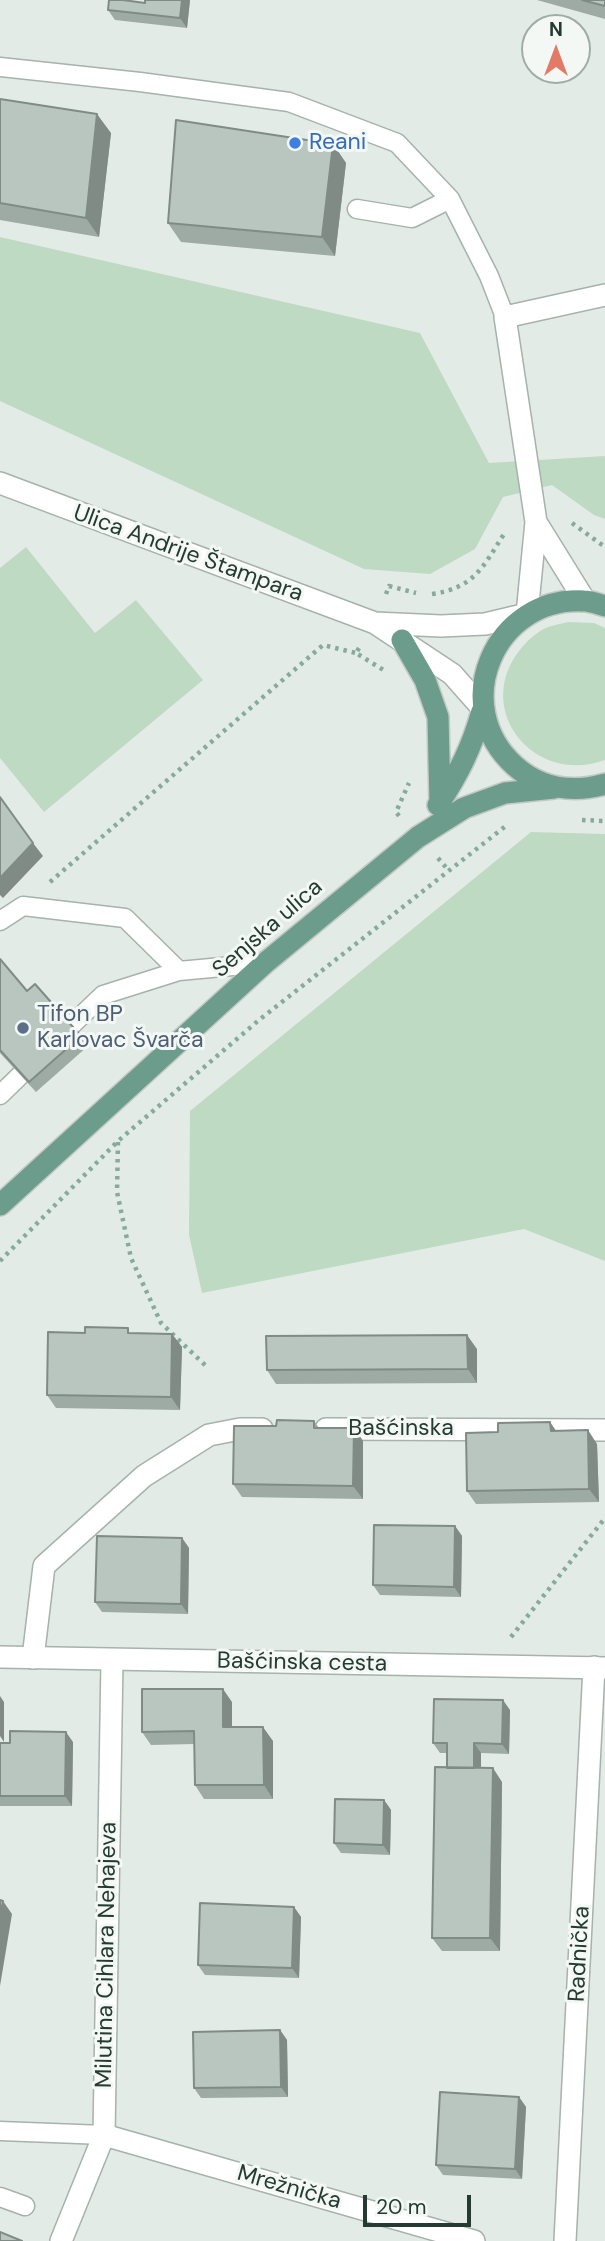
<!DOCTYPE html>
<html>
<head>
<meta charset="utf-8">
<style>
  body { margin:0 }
  #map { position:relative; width:605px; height:2241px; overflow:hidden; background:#e3ebe6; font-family:"DM Sans",sans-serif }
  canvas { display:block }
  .north { position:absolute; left:521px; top:14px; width:70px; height:70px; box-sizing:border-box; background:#f3f8f5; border:2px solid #a0aca7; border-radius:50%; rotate:0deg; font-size:19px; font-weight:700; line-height:28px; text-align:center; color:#243a32 }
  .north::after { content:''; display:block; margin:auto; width:24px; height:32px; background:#e37a68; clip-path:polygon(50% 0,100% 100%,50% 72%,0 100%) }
  .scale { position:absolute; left:363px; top:2195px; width:108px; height:32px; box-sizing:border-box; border:4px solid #243a32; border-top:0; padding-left:9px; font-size:21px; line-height:24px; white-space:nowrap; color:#243a32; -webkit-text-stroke:5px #f3f8f5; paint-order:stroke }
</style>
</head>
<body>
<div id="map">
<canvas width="605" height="2241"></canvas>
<div class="north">N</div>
<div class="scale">20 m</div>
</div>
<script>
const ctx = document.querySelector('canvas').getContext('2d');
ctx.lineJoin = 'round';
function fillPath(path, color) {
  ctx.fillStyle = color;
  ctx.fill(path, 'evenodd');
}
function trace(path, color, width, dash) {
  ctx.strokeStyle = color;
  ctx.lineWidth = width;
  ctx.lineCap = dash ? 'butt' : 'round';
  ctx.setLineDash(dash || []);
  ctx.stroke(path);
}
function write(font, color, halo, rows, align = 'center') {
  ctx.font = font + ' "DM Sans",sans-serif';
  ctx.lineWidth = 6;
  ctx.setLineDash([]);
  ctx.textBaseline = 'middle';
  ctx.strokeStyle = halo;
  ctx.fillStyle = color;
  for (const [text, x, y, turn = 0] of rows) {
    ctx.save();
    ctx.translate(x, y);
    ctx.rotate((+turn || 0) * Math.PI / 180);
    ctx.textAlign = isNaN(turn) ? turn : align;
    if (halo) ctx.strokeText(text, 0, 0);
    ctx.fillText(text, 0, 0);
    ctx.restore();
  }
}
fillPath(new Path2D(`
  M0 237 420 333 489 463 605 456V519L594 515 552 485 503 497 475 549 430 574 364 569 0 401Z
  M26 547 95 633 136 600 203 680 44 812 0 758V568Z
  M569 622 594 623 605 628V760C535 786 473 711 519 651 527 641 536 632 548 627 555 625 562 623 569 622Z
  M531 832 605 834V1261L524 1229 202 1293 189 1235 190 1111Z`), '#bedac3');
const service = new Path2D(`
  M0 67 140 82 289 102 397 143 450 199 489 276 505 317
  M357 209 412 218 450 199
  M0 921 23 906 125 918 179 971
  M56 1040 103 995 179 971 265 963
  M0 1095 36 1060
  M0 2131 104 2135
  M0 2197 25 2206`);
const minor = new Path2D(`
  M0 483 375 623 452 674 483 709
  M536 522 585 601
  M375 623 441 626 485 624 527 614 536 522 505 317 605 295
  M326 1429 605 1430
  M33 1658 44 1566 144 1476 209 1435 240 1429H262
  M104 2135 474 2241
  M61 2241 104 2135 112 1661
  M565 2241 594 1667`);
const tertiary = new Path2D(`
  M0 1657 605 1668`);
const primary = new Path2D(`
  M605 606C598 604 591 601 584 601 494 596 448 706 515 766 541 789 573 793 605 784
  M402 640 425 680 438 717 440 803
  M438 805C459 773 472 747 482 711
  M0 1205 265 963 418 837 464 808 505 793 554 788`);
trace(service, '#a6b2ac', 21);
trace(minor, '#a6b2ac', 24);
trace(tertiary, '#a6b2ac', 24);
trace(primary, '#c2c8c6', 24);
trace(new Path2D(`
  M572 523 605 547
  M386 594 389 586 416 593
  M432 594C474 588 483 567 504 534
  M359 648 356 653 385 671
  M399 816 396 812 409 783
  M582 820 605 821
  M438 858 449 871
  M50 882 323 645 356 653
  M118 1142 117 1192 131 1258 161 1323 206 1366
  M0 1261 118 1141 259 1020 507 825
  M511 1637 605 1518`), '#86ab9c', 4.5, [3.5, 5]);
trace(service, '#fff', 18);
trace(minor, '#fff', 21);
trace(tertiary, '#fff', 21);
trace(primary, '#6c9c8b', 21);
fillPath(new Path2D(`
  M190 0 187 28 115 20 108 10 145 3Z
  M537 0H605V19Z
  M0 99 111 133 99 237 0 220Z
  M333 144 346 163 335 256 181 242 168 223Z
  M0 959 27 991 81 1036 88 1046 36 1092 0 1053Z
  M132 1333 172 1334 182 1347 180 1410 56 1408 47 1395Z
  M477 1349V1383L276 1384 267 1370Z
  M314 1421 319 1428H354L363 1441V1499L242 1497 233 1484 276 1426Z
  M556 1431 597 1444 599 1502 476 1504 467 1491Z
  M455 1526 462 1536 461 1597 380 1595 373 1585Z
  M182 1538 189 1548 188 1614 102 1612 95 1602Z
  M232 1702V1727L273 1741V1799H204L195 1785 194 1744 151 1745 142 1732Z
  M510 1710 509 1754 481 1753V1768L502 1782 500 1951H442L432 1938 447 1768V1753H440L433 1743Z
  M73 1742 72 1806H0V1743Z
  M384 1800 391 1810 390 1855 341 1853 334 1843Z
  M294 1907 301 1917 299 1978 205 1975 198 1965Z
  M280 2030 287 2040 288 2097 201 2098 194 2088Z
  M519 2097 526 2107 522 2179 443 2175 436 2165Z`), '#9eaaa4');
fillPath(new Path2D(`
  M182 0H190L187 28 180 18Z
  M97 114 111 133 99 237 86 218Z
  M333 144 346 163 335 256 322 237Z
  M33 843 43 856 3 898 0 895V878Z
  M172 1334 182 1347 180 1410 171 1397Z
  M467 1335 477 1349V1383L468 1369Z
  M550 1422 559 1435 551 1431Z
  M354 1428 363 1441V1499L353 1486Z
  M588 1430 597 1444 599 1502 589 1489Z
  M455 1526 462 1536 461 1597 454 1587Z
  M182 1538 189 1548 188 1614 181 1604Z
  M223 1689 232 1702V1741L223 1727Z
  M0 1696 4 1702V1742L0 1736Z
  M503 1700 510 1710 509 1754 502 1744Z
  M263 1727 273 1741V1799L264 1785Z
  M66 1732 73 1742 72 1806 65 1796Z
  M474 1743 481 1753V1782L474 1772Z
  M493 1768 502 1782 500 1951 490 1938Z
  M384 1800 391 1810 390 1855 383 1845Z
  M3 1901 12 1914 0 1986V1917Z
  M294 1907 301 1917 299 1978 292 1968Z
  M280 2030 287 2040 288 2097 281 2087Z
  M519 2097 526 2107 522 2179 515 2169Z`), '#818b86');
const building = new Path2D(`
  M109 0H123L145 3V0H182L180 18 108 10Z
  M582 0H605V6Z
  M0 99 97 114 86 218 0 203Z
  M176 120 333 144 322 237 168 223Z
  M0 797 33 843 0 878Z
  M0 959 27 991 35 984 81 1036 29 1082 0 1050Z
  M85 1327 128 1328V1333L172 1334 171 1397 47 1395 48 1332 85 1333Z
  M467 1335 468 1369 267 1370 266 1336Z
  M277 1420 314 1421V1428H354L353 1486 233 1484 234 1426H276Z
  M550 1422 551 1431 588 1430 589 1489 467 1491 466 1433 498 1432V1423Z
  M374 1525 455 1526 454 1587 373 1585Z
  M97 1536 182 1538 181 1604 95 1602Z
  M142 1689H223V1727H263L264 1785H195L194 1731 142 1732Z
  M434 1699 503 1700 502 1744 474 1743V1768H447V1743H433Z
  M10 1731 66 1732 65 1796H0V1743H10Z
  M435 1767 493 1768 490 1938H432Z
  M335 1799 384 1800 383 1845 334 1843Z
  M0 1900 3 1901 0 1917Z
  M200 1903 294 1907 292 1968 198 1965Z
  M280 2030 281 2087 194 2088 193 2032Z
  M440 2092 519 2097 515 2169 436 2165Z
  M0 2232 22 2241H0Z`);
fillPath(building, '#b8c6bf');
trace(building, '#818b86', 2);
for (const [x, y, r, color] of [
  [295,143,7,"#3f7fe0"],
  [23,1028,7,"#5c6f8a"]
]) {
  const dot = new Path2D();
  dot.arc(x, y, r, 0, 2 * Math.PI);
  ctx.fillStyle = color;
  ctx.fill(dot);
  trace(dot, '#f3f8f5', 2.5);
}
write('23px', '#366cbe', '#f3f8f5', [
  ["Reani",309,143]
], 'left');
write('23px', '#243a32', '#f3f8f5', [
  ["Ulica Andrije Štampara",188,554,20],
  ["Senjska ulica",268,929,-41],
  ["Bašćinska",401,1429],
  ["Bašćinska cesta",302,1663,1],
  ["Radnička",580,1954,-87],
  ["Milutina Cihlara Nehajeva",107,1955,-89],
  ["Mrežnička",289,2188,16]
]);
write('23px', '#4e5e75', '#f3f8f5', [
  ["Tifon BP",37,1015],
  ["Karlovac Švarča",37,1041]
], 'left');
</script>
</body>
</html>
